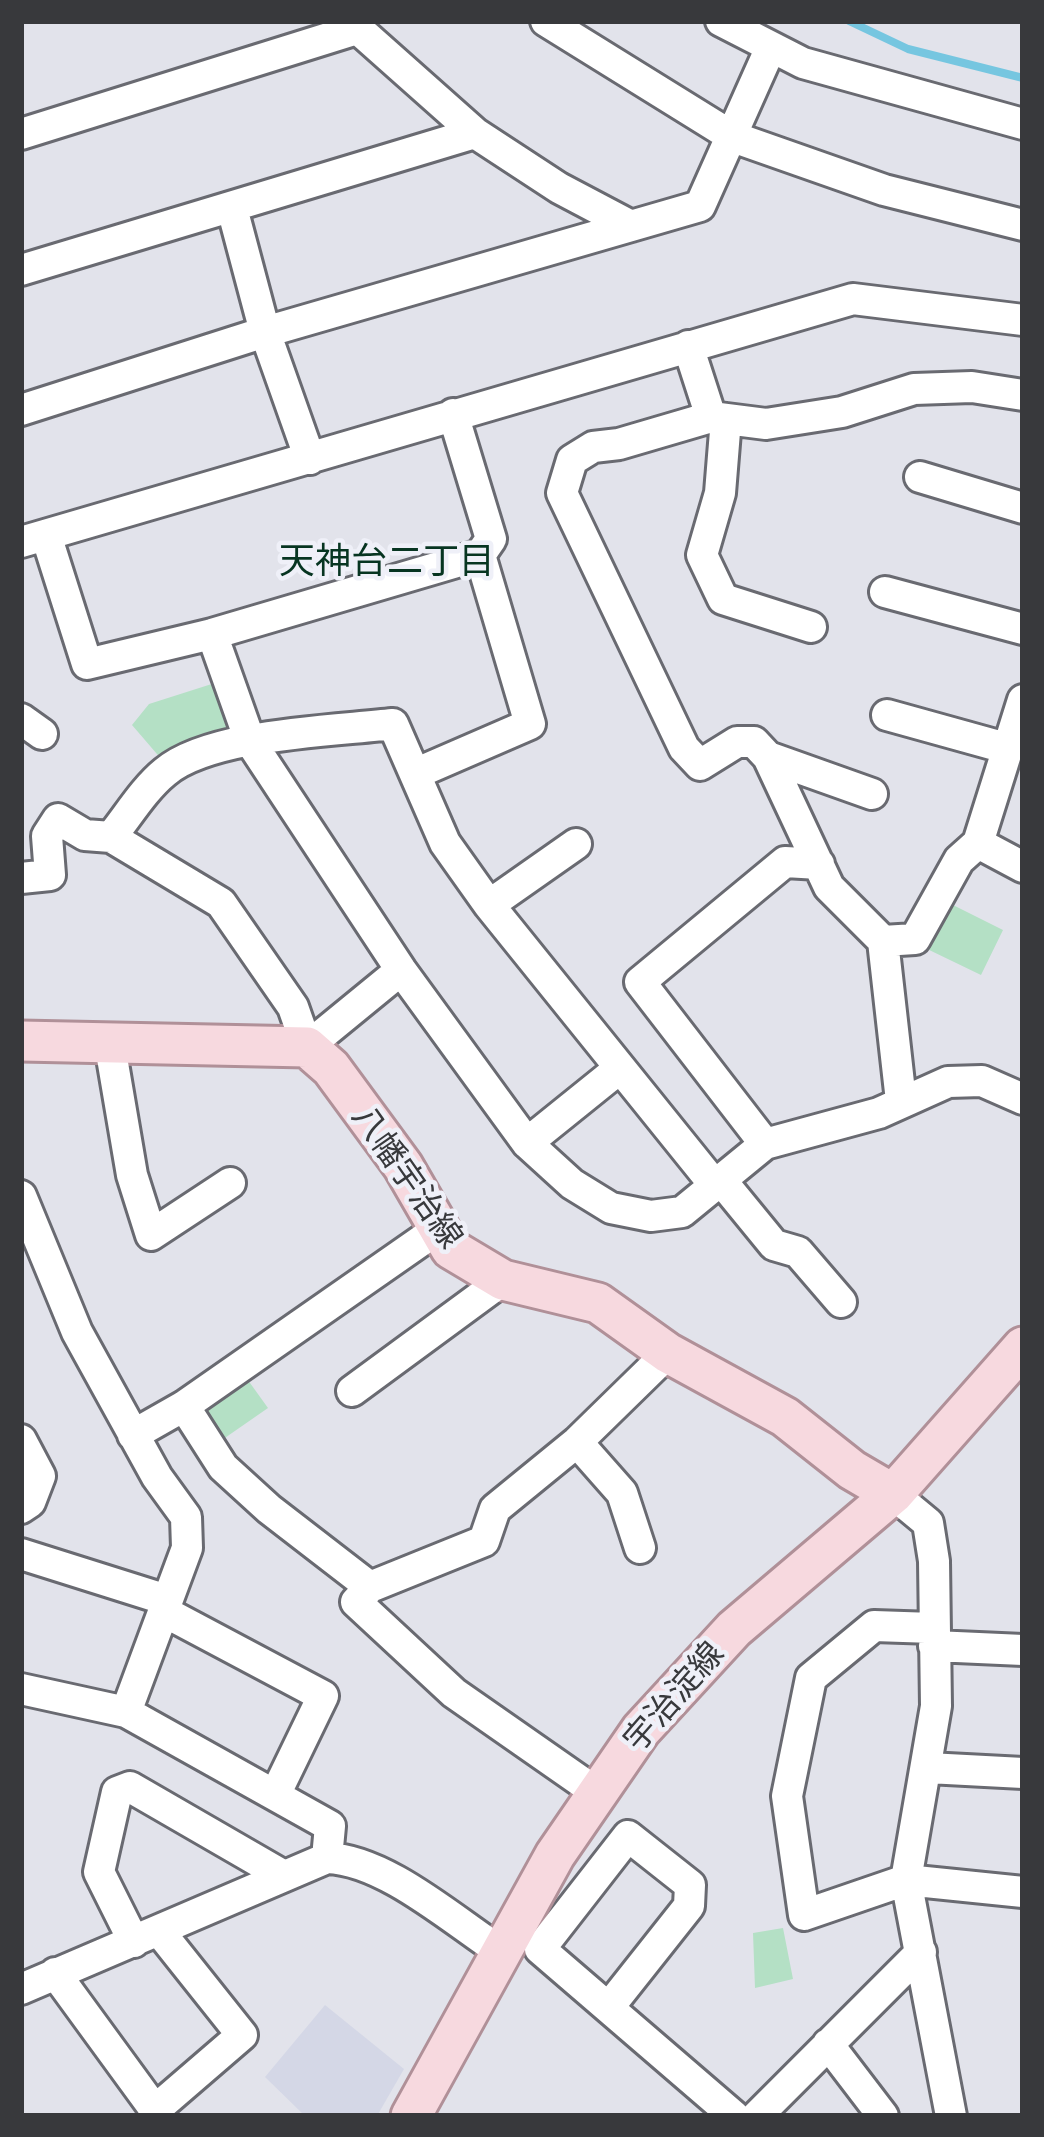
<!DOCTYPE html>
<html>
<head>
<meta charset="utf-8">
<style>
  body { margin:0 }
  #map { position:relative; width:1044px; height:2137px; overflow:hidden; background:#e2e3eb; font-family:"Asap Condensed",sans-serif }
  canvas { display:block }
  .frame { position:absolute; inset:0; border:24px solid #38393c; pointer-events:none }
</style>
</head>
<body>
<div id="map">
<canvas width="1044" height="2137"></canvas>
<div class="frame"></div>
</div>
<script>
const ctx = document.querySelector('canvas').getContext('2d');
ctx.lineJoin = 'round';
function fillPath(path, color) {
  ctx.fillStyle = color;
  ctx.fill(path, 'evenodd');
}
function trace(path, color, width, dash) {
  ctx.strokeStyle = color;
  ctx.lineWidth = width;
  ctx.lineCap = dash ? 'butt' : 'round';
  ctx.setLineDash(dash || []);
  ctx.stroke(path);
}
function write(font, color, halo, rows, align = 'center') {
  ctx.font = font + ' "Asap Condensed","Noto Sans JP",sans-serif';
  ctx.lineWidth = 9;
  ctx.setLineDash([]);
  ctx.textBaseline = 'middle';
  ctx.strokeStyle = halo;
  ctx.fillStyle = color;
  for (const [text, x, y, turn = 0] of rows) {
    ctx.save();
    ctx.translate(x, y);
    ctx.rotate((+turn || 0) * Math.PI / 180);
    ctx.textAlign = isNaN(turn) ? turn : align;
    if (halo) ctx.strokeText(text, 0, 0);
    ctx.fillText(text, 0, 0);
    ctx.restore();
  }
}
fillPath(new Path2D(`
  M325 2005 404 2069 377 2116H305L265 2077Z`), '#d4d7e6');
fillPath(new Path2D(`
  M218 682 233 724 226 735 163 761 132 725 149 704Z
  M947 902 1003 930 981 975 923 947Z
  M245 1376 268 1408 219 1442 202 1418 201 1403Z
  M783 1928 793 1979 755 1988 753 1933Z`), '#b4e0c5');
trace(new Path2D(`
  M849 21 908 49 1023 78`), '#76c6e0', 8);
const minor = new Path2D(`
  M349 21 475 133 559 188 631 226
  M546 21 733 137 884 190 1023 225
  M721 21 803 63 1023 124
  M21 134 357 29
  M232 208 265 332 310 459
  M21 270 475 133
  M688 346 711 417 619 444 593 447 572 460 562 493 684 748 700 765 737 742H754L768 757 829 887 883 941 901 1101
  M21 410 265 332 700 206 771 47
  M711 417 766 424 842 412 914 389 972 387 1023 395
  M726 419 720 493 702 555 723 599 811 627
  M920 477 1023 508
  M46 535 87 664 212 634 480 555 491 539 453 414
  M21 542 853 299 1023 320
  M885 592 1023 629
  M212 634 250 741 401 970 527 1143 572 1184 611 1208 651 1216 682 1212 765 1144 879 1113 948 1082 982 1081 1023 1099
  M887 715 1006 748
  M21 719 42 734
  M768 757 872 794
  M417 773 530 724 480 555
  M111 837C128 816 144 789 165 772 210 734 333 731 393 724L445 843 489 905 713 1183
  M978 843 1023 867
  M21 878 50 875 47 836 58 819 85 835 111 837 221 903 293 1007 307 1047 401 970
  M489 905 576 844
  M883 941 915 939 959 860 978 843 1023 700
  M109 1040 132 1175 151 1235 230 1183
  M527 1143 620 1068
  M765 1144 640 982 785 862 819 864
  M720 1179 774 1245 798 1252 841 1302
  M21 1196 77 1332 157 1477 186 1517 187 1548 126 1712
  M352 1391 503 1280
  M184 1406 223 1467 269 1509 370 1587
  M133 1435 184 1406 438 1229
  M21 1440 40 1476 30 1502 21 1508
  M577 1442 622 1493 640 1548
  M893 1494 928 1523 934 1561 936 1706 906 1880 951 2116
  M21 1554 167 1600
  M163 1611 323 1696 275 1795
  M933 1628 874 1626 811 1678 787 1796 804 1915 906 1880 1023 1892
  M934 1646 1023 1650
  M21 1689 126 1712 330 1826 327 1858
  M928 1768 1023 1773
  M596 1792 454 1693 356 1602 370 1587 484 1541 495 1509 577 1442 668 1353
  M134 1942 99 1872 117 1792 130 1787 284 1876
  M55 1973 155 2110 242 2035 160 1932
  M21 1989 327 1858C385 1860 451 1919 500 1951
  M609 2007 689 1906 690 1885 628 1836 540 1949 734 2116
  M828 2044 883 2116
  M757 2116 921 1952`);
const major = new Path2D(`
  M21 1041 307 1047 331 1068 403 1166 451 1249 503 1280 598 1303 668 1353 785 1417 852 1470 893 1494
  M411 2116 555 1855 641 1730 734 1629 893 1494 1023 1347`);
trace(minor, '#696a71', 36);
trace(major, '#b09098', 45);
trace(minor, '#fff', 30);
trace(major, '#f7d9df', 39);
write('33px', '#38393c', '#eff0f8', [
  ["八幡宇治線",407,1177,55],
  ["宇治淀線",674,1697,-49]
]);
write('36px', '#073521', '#eff0f8', [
  ["天神台二丁目",387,562]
]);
</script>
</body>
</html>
